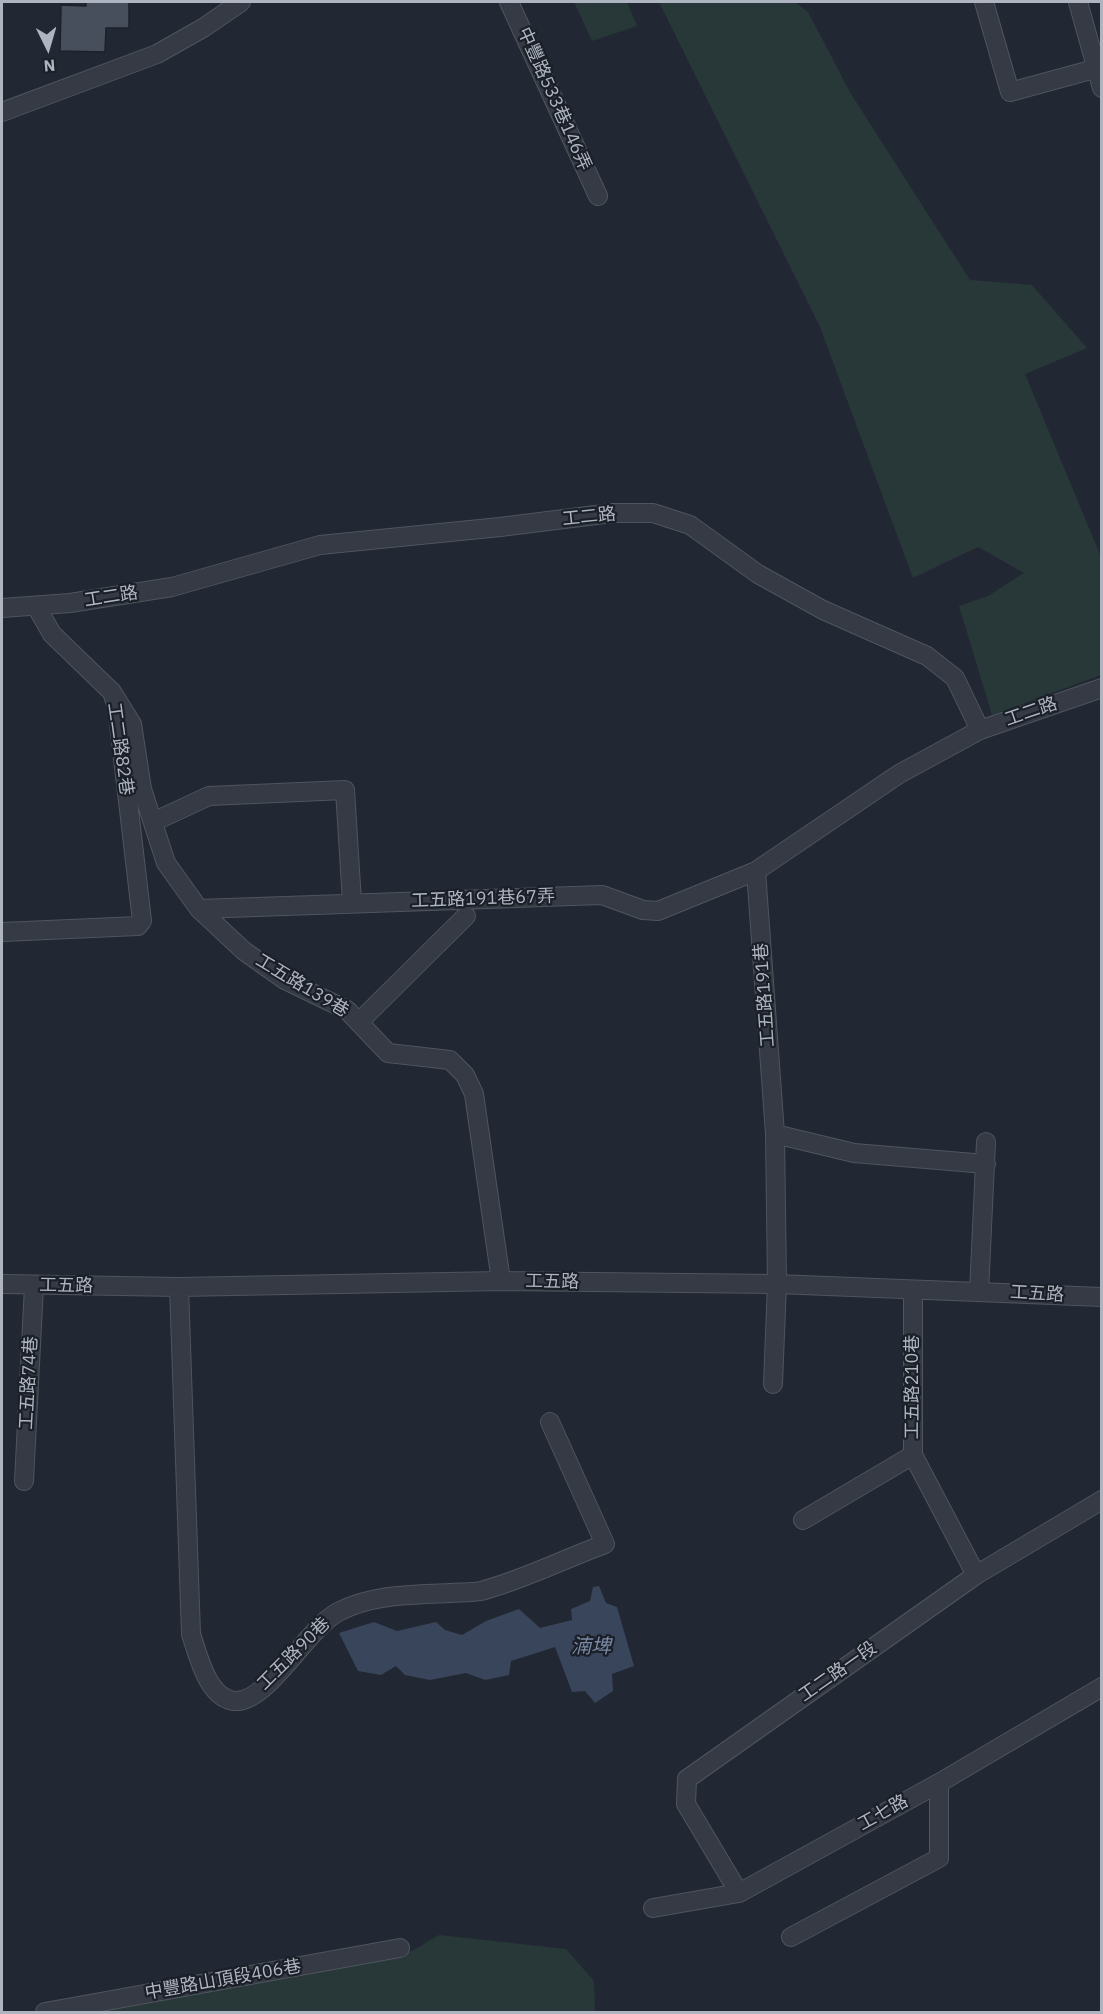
<!DOCTYPE html>
<html>
<head>
<meta charset="utf-8">
<style>
  body { margin:0 }
  #map { position:relative; width:1103px; height:2014px; overflow:hidden; background:#222833; font-family:"IBM Plex Sans",sans-serif }
  canvas { display:block }
  .frame { position:absolute; inset:0; border:3px solid #afb5c0; pointer-events:none }
  .north { position:absolute; left:18px; top:18px; width:60px; height:60px; -webkit-text-stroke:4px #1a1f28; paint-order:stroke; rotate:175deg; font-size:16px; font-weight:700; line-height:24px; text-align:center; color:#afb5c0 }
  .north::after { content:''; display:block; margin:auto; width:21px; height:27px; background:#afb5c0; clip-path:polygon(50% 0,100% 100%,50% 72%,0 100%) }
</style>
</head>
<body>
<div id="map">
<canvas width="1103" height="2014"></canvas>
<div class="frame"></div>
<div class="north">N</div>
</div>
<script>
const ctx = document.querySelector('canvas').getContext('2d');
ctx.lineJoin = 'round';
function fillPath(path, color) {
  ctx.fillStyle = color;
  ctx.fill(path, 'evenodd');
}
function trace(path, color, width, dash) {
  ctx.strokeStyle = color;
  ctx.lineWidth = width;
  ctx.lineCap = dash ? 'butt' : 'round';
  ctx.setLineDash(dash || []);
  ctx.stroke(path);
}
function write(font, color, halo, rows, align = 'center') {
  ctx.font = font + ' "IBM Plex Sans","Noto Sans TC",sans-serif';
  ctx.lineWidth = 4.5;
  ctx.setLineDash([]);
  ctx.textBaseline = 'middle';
  ctx.strokeStyle = halo;
  ctx.fillStyle = color;
  for (const [text, x, y, turn = 0] of rows) {
    ctx.save();
    ctx.translate(x, y);
    ctx.rotate((+turn || 0) * Math.PI / 180);
    ctx.textAlign = isNaN(turn) ? turn : align;
    if (halo) ctx.strokeText(text, 0, 0);
    ctx.fillText(text, 0, 0);
    ctx.restore();
  }
}
fillPath(new Path2D(`
  M574 2H627L637 26 592 41Z
  M659 2H795L808 12 851 94 970 280 1032 285 1087 348 1025 374 1101 557V675L992 715 959 606 988 596 1024 573 978 547 913 578 820 327Z
  M439 1935 566 1949 594 1981 595 2012H78L412 1951Z`), '#283738');
fillPath(new Path2D(`
  M599 1586 606 1603 617 1607 634 1666 612 1674 613 1691 595 1703 585 1691 572 1692 555 1647 511 1661 509 1675 485 1680 466 1673 430 1680 405 1675 396 1666 381 1675 358 1671 339 1633 374 1622 397 1631 436 1622 445 1630 462 1635 486 1621 519 1609 540 1628 572 1620 571 1609 590 1601 593 1587Z`), '#39455a');
const building = new Path2D(`
  M86 2H129V28H106L105 52 60 51 61 5 86 6Z`);
fillPath(building, '#484f5c');
trace(building, '#1c212a', 1.5);
const minor = new Path2D(`
  M509 2 598 196
  M984 2 1010 92 1102 67
  M1078 2 1102 88
  M2 112 157 54 203 28 241 2
  M2 608 70 603 172 587 320 545 500 527 612 513H653L690 525 758 574 823 610 927 656 955 678 980 730 1102 688
  M112 692 132 724 142 789 166 863 199 909 244 951 285 980 347 1010 388 1053 450 1060 465 1075 474 1094 501 1281
  M153 822 209 796 345 790 352 902
  M756 871 775 1134 777 1284 773 1384
  M199 909 602 895 643 910 658 911 756 871 899 774 980 730
  M2 932 138 926 142 921 117 707 112 692 52 634 36 606
  M359 1022 466 916
  M775 1134 854 1153 986 1164
  M2 1284 179 1287 501 1281 777 1284 1102 1297
  M179 1287 191 1634C198 1655 208 1701 237 1701 269 1700 307 1629 338 1612 372 1594 411 1595 449 1593 459 1592 471 1593 481 1591 523 1580 564 1559 605 1544L550 1422
  M913 1291V1455L976 1575
  M979 1292 986 1142
  M24 1481 34 1286
  M803 1520 913 1455
  M739 1893 686 1804 687 1779 976 1575 1102 1500
  M653 1908 739 1893 939 1783 1102 1687
  M791 1937 939 1858V1783
  M45 2012 400 1948`);
trace(minor, '#4f555e', 20);
trace(minor, '#353a44', 18);
write('18px', '#afb5c0', '#1a1f28', [
  ["中豐路533巷146弄",554,99,66],
  ["工二路",589,517,-6],
  ["工二路",111,597,-9],
  ["工二路",1031,712,-19],
  ["工二路82巷",120,749,82],
  ["工五路191巷67弄",483,899,-2],
  ["工五路139巷",302,986,31],
  ["工五路191巷",765,995,-94],
  ["工五路",552,1282,1],
  ["工五路",66,1286,1],
  ["工五路",1037,1294,3],
  ["工五路74巷",29,1383,-87],
  ["工五路210巷",913,1387,-90],
  ["工五路90巷",294,1654,-45],
  ["工二路一段",838,1672,-35],
  ["工七路",883,1813,-29],
  ["中豐路山頂段406巷",223,1980,-10]
]);
write('italic 20px', '#7b8aa5', '#1a1f28', [
  ["湳埤",591,1647]
]);
</script>
</body>
</html>
